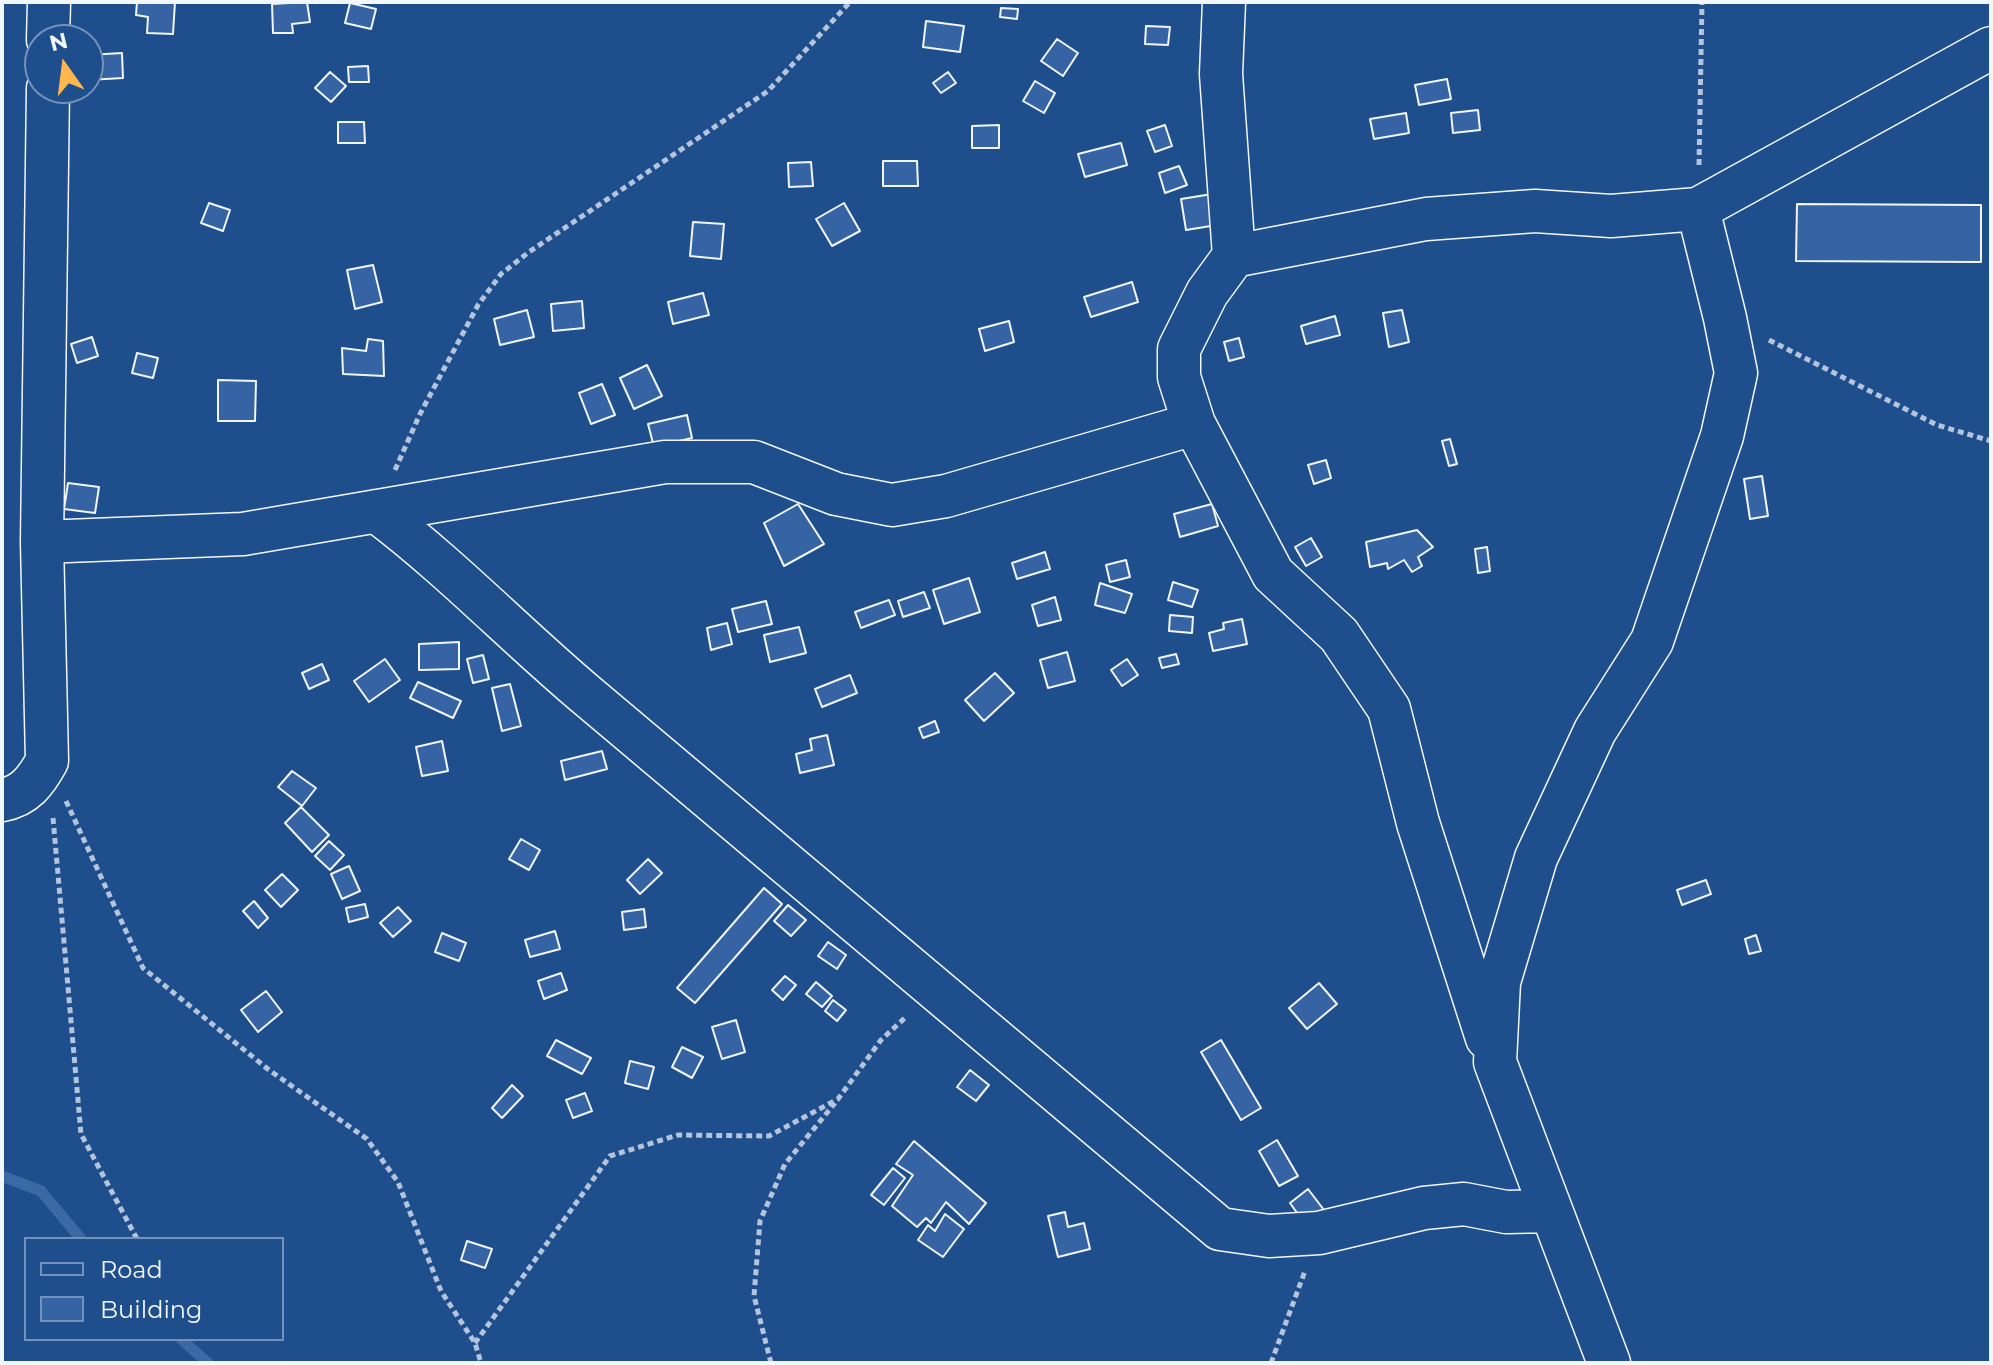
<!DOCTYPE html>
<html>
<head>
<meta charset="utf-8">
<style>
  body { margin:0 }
  #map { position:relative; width:1993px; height:1365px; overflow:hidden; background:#1f4e8c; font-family:Montserrat,sans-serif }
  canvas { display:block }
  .frame { position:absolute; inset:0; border:4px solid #f2f6ff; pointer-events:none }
  .legend { position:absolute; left:24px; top:1237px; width:260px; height:104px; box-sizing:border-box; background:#1f4e8c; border:2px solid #7391ba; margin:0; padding:10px 14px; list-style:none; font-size:24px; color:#f2f6ff }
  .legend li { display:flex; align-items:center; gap:16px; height:40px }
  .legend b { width:40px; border:2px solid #7391ba }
  .north { position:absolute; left:24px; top:24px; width:80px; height:80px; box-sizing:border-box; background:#1f4e8c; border:2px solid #7391ba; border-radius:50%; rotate:346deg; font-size:22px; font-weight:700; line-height:32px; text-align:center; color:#f2f6ff }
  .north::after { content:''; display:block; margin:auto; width:28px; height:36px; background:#ffb74d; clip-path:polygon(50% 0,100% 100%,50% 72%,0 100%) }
</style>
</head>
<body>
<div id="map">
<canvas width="1993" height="1365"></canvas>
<div class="frame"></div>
<ul class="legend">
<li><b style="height:10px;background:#1f4e8c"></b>Road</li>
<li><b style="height:22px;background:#3563a3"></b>Building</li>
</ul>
<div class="north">N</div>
</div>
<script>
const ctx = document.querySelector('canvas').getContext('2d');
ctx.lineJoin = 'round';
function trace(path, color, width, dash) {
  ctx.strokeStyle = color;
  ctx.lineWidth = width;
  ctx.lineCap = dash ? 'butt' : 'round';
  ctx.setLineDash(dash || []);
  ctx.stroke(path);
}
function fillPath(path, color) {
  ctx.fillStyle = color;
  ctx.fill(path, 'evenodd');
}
trace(new Path2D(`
  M2 1176 41 1191 81 1239
  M181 1339 208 1363`), '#3b69a3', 11);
const building = new Path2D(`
  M137 2H175L173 34 147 33 148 17 136 15Z
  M307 2 310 22 292 24 293 33H273L272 4Z
  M350 3 376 9 371 29 345 23Z
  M1001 8 1018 9 1017 19 1000 17Z
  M926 21 964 26 960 52 923 47Z
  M1146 26 1170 27 1168 45 1145 44Z
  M1057 39 1078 53 1063 76 1041 61Z
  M122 53 123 78 88 80V55Z
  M368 66 369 82H349L348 67Z
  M330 72 346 86 331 102 315 88Z
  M948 72 956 83 941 93 933 83Z
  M1447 79 1451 99 1419 105 1415 85Z
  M1035 81 1055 93 1044 113 1023 101Z
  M1478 110 1480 130 1453 133 1451 113Z
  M1406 113 1409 133 1374 139 1370 119Z
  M338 122H364L365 143H338Z
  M999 125V148H972V126Z
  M1165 125 1172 146 1155 152 1147 131Z
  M1121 143 1127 165 1085 177 1078 154Z
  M883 161H917L918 186H883Z
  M811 162 813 186 789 187 788 163Z
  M1179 166 1187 185 1165 193 1159 173Z
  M1212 194 1217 225 1186 230 1181 199Z
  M209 203 230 210 223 231 201 223Z
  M844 203 860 231 832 246 816 219Z
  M1797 204 1981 205V262L1796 261Z
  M693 222 724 224 721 259 690 256Z
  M373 265 382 302 355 309 347 270Z
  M1132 282 1138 302 1091 317 1084 297Z
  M703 293 709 315 673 324 668 302Z
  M582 301 584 328 553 331 551 304Z
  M527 310 534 337 500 345 494 319Z
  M1402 310 1409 342 1389 347 1383 313Z
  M1335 316 1340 335 1306 344 1301 326Z
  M1009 321 1014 342 985 351 979 329Z
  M92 337 98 356 77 363 71 344Z
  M1239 338 1244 357 1229 361 1224 342Z
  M368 339 383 341 384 376 343 374 342 348 366 351Z
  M137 353 158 358 153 378 132 373Z
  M647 365 662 396 634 409 620 378Z
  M218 380 256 381 255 421H218Z
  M602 384 615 415 591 424 579 393Z
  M687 415 692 438 654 447 648 424Z
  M1450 439 1457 464 1449 466 1442 441Z
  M1326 460 1331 478 1314 484 1308 465Z
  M1762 476 1768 516 1750 519 1744 479Z
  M68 483 99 487 95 513 64 509Z
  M798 504 824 544 784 566 764 523Z
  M1212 504 1218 526 1180 537 1174 514Z
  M1417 530 1433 547 1418 557 1422 566 1412 572 1404 560 1388 569 1387 563 1370 567 1366 542Z
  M1311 538 1322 557 1306 566 1295 547Z
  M1487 547 1490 571 1478 573 1475 549Z
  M1045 552 1050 569 1017 579 1012 563Z
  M1126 560 1130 577 1110 582 1106 565Z
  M969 578 980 612 944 624 933 590Z
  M1173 582 1198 590 1192 607 1168 600Z
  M1100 583 1132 594 1125 613 1095 605Z
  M924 592 930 608 903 617 898 601Z
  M1055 597 1061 620 1038 626 1032 605Z
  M889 600 895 615 861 628 855 612Z
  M766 601 772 624 738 632 732 609Z
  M1170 615 1193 617 1192 633 1169 631Z
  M1242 619 1247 644 1213 651 1209 633 1224 629 1223 623Z
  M727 623 732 644 711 650 707 628Z
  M799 627 806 653 770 662 764 635Z
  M459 642V669L419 670V644Z
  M1067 652 1075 681 1048 688 1040 660Z
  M1176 654 1179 664 1162 668 1159 658Z
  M483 655 489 679 473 683 467 659Z
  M385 659 400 680 369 702 354 681Z
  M1127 659 1138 675 1122 686 1111 670Z
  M322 664 329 680 309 689 302 673Z
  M995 673 1014 693 984 721 965 700Z
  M850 675 857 693 822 707 815 689Z
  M418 682 461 701 453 718 410 698Z
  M510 684 521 726 502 731 492 688Z
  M935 721 939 732 923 738 919 728Z
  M827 735 834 765 800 773 796 754 812 750 810 739Z
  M442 741 448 771 422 776 416 747Z
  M602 751 607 769 565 780 561 761Z
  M292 771 316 788 302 806 278 787Z
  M301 807 329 835 312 852 285 823Z
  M521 839 540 850 529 870 509 859Z
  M329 841 344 855 330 870 315 856Z
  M648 859 662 873 640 894 627 880Z
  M349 866 360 891 342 899 331 874Z
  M282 874 298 890 281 907 265 890Z
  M1706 880 1711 894 1682 905 1677 890Z
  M764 888 782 904 695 1003 677 988Z
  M254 901 268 918 258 928 243 911Z
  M365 904 368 917 349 922 346 908Z
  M788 905 806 920 791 936 774 921Z
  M398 907 411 921 393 937 380 923Z
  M644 909 646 927 624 930 622 912Z
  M555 931 560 949 530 957 525 940Z
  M442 933 466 943 459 961 435 952Z
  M1756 935 1761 951 1749 954 1745 939Z
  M828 942 846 955 837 969 818 956Z
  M561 973 567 990 544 999 538 981Z
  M785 976 796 985 783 1000 772 990Z
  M816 982 832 996 822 1007 806 994Z
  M1319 983 1337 1004 1307 1029 1289 1008Z
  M266 991 282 1012 258 1032 241 1010Z
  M833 1000 846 1010 837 1021 825 1011Z
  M736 1020 745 1052 722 1059 712 1027Z
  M556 1040 591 1058 582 1074 547 1056Z
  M1221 1040 1261 1108 1241 1120 1201 1052Z
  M682 1047 703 1057 692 1078 672 1067Z
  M630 1061 654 1067 648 1089 625 1083Z
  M970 1070 989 1085 976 1101 957 1087Z
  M512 1085 523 1096 502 1118 492 1108Z
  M585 1093 592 1111 573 1118 566 1100Z
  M1277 1140 1298 1176 1279 1186 1259 1151Z
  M914 1141 986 1203 969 1224 946 1202 931 1223 926 1218 917 1227 892 1206 913 1175 896 1164Z
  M893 1168 905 1178 884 1205 871 1195Z
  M1308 1189 1324 1210 1305 1224 1290 1203Z
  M1065 1212 1068 1227 1084 1223 1090 1249 1058 1257 1048 1216Z
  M945 1214 964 1229 943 1257 918 1240 928 1225 935 1231Z
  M467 1241 492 1249 485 1268 461 1260Z`);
fillPath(building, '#3563a3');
trace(building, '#f2f6ff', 2);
const minor = new Path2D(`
  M1224 2 1221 74 1234 256 1207 293 1179 349V377L1194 424 1273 574 1339 635 1389 709 1418 823 1487 1038
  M48 40 49 2
  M1234 256 1426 219 1535 211 1611 216 1698 209 1991 48
  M376 511C452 568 517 637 590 698 801 874 1011 1051 1220 1229L1269 1236 1319 1233 1424 1208 1464 1204 1506 1212 1551 1211
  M42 542 243 534 665 462H754L836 494 892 505 946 496 1194 424
  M2 800C25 796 36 781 47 761L42 542 48 88
  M1609 1363 1495 1062 1499 982 1536 858 1595 731 1652 641 1722 436 1736 373 1725 318 1698 209`);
trace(minor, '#f2f6ff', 45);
trace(new Path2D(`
  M1699 165 1702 2
  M1769 340 1937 425 1991 441
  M395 470 420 414 478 305 501 274 529 252 768 91 850 2
  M66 801 143 968 269 1070 367 1139 398 1182 441 1291 475 1343 481 1363
  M53 818 81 1134 137 1239
  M475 1343 610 1156 678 1135 769 1136 838 1099 881 1040 907 1016
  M771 1363 754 1296 760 1221 785 1164 835 1103
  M1271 1363 1305 1271`), '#b3c4dc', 5, [6, 4]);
trace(minor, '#1f4e8c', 42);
</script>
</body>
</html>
